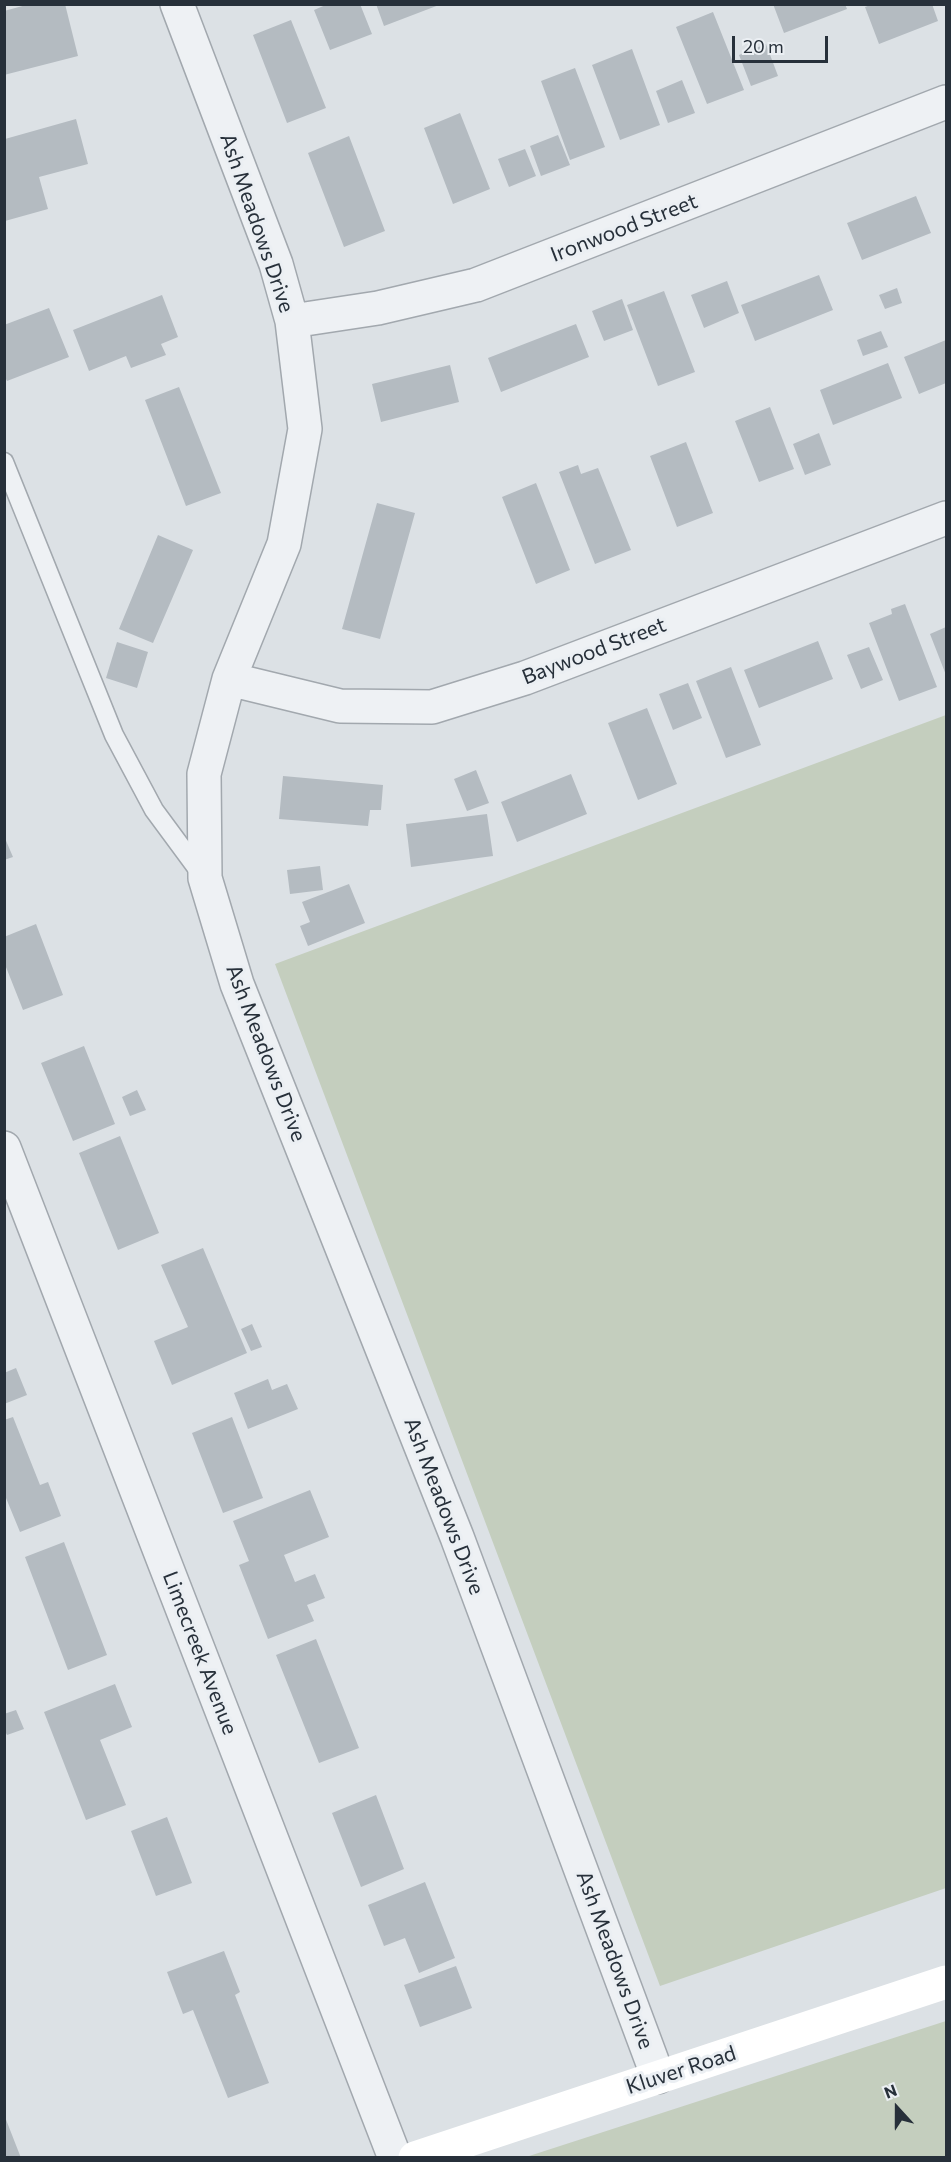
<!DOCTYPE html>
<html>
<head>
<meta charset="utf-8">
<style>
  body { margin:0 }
  #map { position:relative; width:951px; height:2162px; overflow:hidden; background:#dce1e5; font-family:Commissioner,sans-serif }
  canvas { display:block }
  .frame { position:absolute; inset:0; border:6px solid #27303a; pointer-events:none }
  .north { position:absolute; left:867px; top:2078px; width:60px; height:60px; -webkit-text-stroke:4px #ebeff3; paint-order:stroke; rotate:339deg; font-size:16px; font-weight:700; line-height:24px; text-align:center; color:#27303a }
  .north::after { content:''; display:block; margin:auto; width:21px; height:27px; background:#27303a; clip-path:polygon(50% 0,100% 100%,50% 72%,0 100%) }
  .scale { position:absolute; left:732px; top:36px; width:96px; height:27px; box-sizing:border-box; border:3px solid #27303a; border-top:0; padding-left:8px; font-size:18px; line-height:21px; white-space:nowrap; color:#27303a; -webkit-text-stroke:4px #ebeff3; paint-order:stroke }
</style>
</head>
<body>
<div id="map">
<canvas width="951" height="2162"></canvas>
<div class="frame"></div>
<div class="north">N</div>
<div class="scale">20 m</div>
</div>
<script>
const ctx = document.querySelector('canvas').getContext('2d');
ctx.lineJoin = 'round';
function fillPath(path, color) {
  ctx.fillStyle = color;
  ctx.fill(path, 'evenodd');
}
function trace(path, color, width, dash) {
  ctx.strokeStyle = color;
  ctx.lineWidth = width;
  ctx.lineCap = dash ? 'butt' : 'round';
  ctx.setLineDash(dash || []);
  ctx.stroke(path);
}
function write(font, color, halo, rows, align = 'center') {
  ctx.font = font + ' Commissioner,sans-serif';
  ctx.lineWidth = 6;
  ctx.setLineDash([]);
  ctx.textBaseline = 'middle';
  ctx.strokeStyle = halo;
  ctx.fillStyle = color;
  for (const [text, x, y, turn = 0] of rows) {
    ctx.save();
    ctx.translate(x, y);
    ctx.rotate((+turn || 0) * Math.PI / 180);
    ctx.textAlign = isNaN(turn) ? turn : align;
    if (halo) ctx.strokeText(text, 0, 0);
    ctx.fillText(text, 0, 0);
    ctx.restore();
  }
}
fillPath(new Path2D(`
  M946 715V1888L660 1986 275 964Z
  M946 2021V2157H526Z`), '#c4cebe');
fillPath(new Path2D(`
  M30 4H65L78 56 4 75V11Z
  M328 4H360L372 34 330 50 314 10Z
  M376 4H439V5L384 26Z
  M773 4H845L847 9 784 33Z
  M873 4H932L938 21 879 44 865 7Z
  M713 12 744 90 707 104 676 27Z
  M291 20 326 108 287 123 253 35Z
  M766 44 778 76 751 86 739 55Z
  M632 49 660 125 620 140 592 65Z
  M575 68 605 147 570 160 541 81Z
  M682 80 695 113 668 123 656 91Z
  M460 113 490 189 453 204 424 128Z
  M76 119 88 164 39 177 48 209 5 221V139Z
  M558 135 570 165 541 176 530 146Z
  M349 136 385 231 344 247 308 153Z
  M525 149 536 176 509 187 498 159Z
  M916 196 931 233 862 260 847 223Z
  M819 275 833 310 755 341 741 305Z
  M727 281 739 313 704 328 691 295Z
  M897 288 902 303 885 309 879 295Z
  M664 291 695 372 658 386 627 305Z
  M162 295 178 337 161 344 166 355 131 368 126 356 89 371 73 330Z
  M622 299 633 330 604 341 592 311Z
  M49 308 69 357 7 381 4 375V325Z
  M576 324 589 357 501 392 488 358Z
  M881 331 888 347 863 356 857 340Z
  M946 340V383L919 394 904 357Z
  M888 363 902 398 833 425 820 390Z
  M450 365 459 402 381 422 372 384Z
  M179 387 221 493 186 506 145 400Z
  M770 407 794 469 759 482 735 421Z
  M819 433 831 465 805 475 793 444Z
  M686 442 713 513 677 527 650 456Z
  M578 465 581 474 598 468 631 550 595 564 559 472Z
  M536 483 570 570 536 584 502 497Z
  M377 503 415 513 380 639 342 629Z
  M158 535 193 550 153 643 119 629Z
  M905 604 937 687 899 701 869 623 892 614 891 609Z
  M946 627V675L930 634Z
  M818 641 833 679 759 708 744 670Z
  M117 642 148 652 137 688 106 678Z
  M869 647 883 680 861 689 847 655Z
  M731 667 761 745 726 758 696 681Z
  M688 683 702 718 673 730 659 694Z
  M647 708 677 784 638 800 608 723Z
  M476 770 489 803 467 811 454 779Z
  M571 774 587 814 517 842 501 802Z
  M283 776 383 785 381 810H370L368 826 279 819Z
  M487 814 493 856 411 867 406 824Z
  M4 836 13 857 4 860Z
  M320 866 323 890 290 894 287 870Z
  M349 884 365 923 308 946 300 926 310 922 302 902Z
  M36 924 63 995 23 1010 4 962V937Z
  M84 1046 115 1124 73 1141 41 1063Z
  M137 1090 146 1110 130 1116 122 1097Z
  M120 1136 159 1233 118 1250 79 1153Z
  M203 1248 247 1353 172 1385 154 1341 188 1327 161 1265Z
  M252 1324 262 1347 251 1351 241 1329Z
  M16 1368 27 1395 4 1404V1373Z
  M268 1379 272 1390 287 1384 298 1409 248 1429 234 1393Z
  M13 1417 40 1485 48 1482 61 1516 20 1532 6 1498 4 1499V1420Z
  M232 1417 263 1498 223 1513 192 1433Z
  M310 1490 329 1537 284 1555 295 1582 315 1574 325 1598 307 1605 314 1621 268 1639 239 1565 249 1561 233 1521Z
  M64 1542 107 1655 68 1670 25 1557Z
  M316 1639 359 1748 319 1763 276 1655Z
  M115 1684 132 1727 100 1740 126 1805 86 1820 44 1712Z
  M16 1710 24 1729 7 1735 4 1729V1714Z
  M376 1795 404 1869 361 1887 332 1813Z
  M167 1817 192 1883 156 1896 131 1831Z
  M425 1882 455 1958 419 1973 405 1938 384 1946 368 1905Z
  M224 1951 240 1992 235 1995 269 2083 228 2098 193 2010 183 2014 167 1972Z
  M456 1966 472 2008 420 2027 404 1985Z
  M4 2117H5L21 2158H4Z`), '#b4bbc1');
const lane = new Path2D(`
  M4 462 114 735 154 810 202 875`);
const street = new Path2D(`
  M177 4 276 264 292 321 305 429 284 544 229 679 204 774 205 878 237 984 457 1537 658 2077
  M292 321 378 308 476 285 946 102
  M229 679 340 706 432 707 525 678 946 518
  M4 1148 395 2158`);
trace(lane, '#a2a8ae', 21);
trace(street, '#a2a8ae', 36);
trace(lane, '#eef1f4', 18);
trace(street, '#eef1f4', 33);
trace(new Path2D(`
  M415 2158 946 1982`), '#fff', 33);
write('21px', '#27303a', '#ebeff3', [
  ["Ash Meadows Drive",257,223,71],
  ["Ironwood Street",624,228,-21],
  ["Baywood Street",594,651,-21],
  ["Ash Meadows Drive",266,1053,69],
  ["Ash Meadows Drive",444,1506,69],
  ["Limecreek Avenue",200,1653,69],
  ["Ash Meadows Drive",615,1960,70],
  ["Kluver Road",681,2070,-18]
]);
</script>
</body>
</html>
